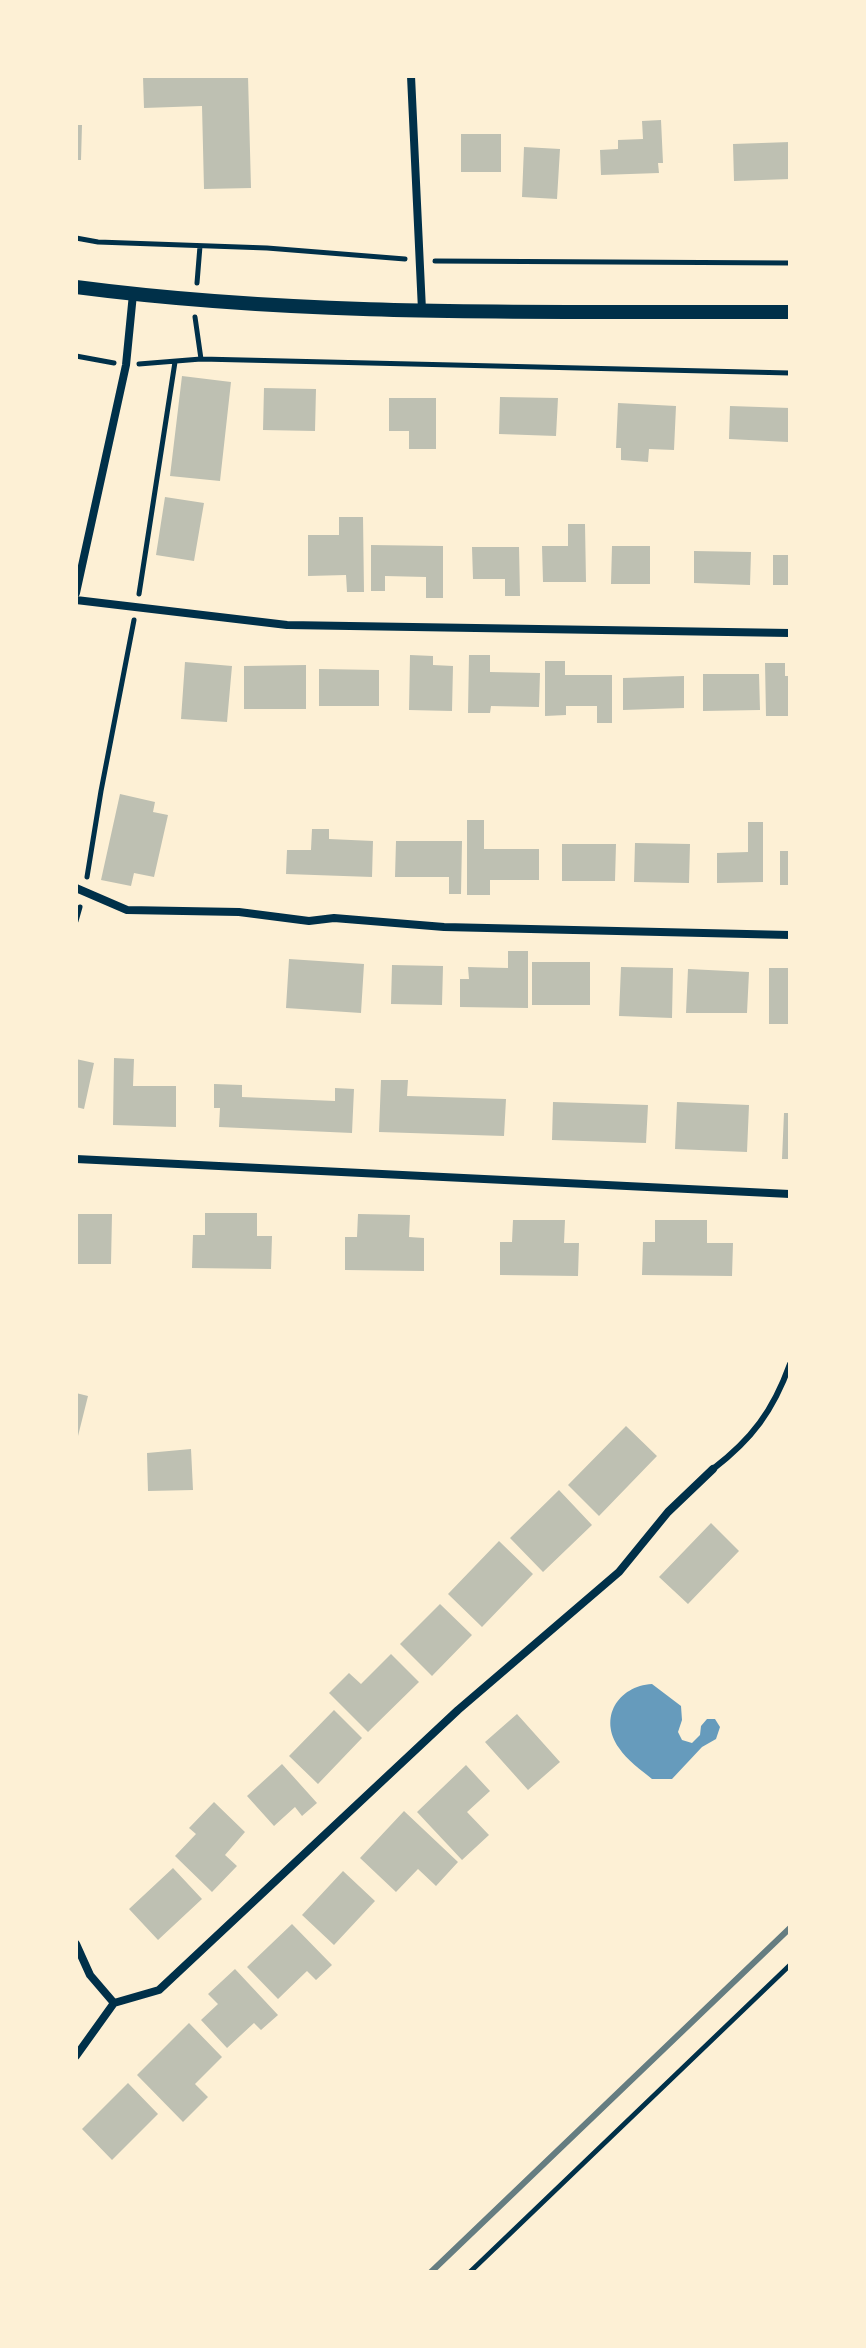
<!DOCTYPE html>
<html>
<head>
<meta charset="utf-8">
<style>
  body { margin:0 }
  #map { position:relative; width:866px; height:2348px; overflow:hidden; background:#fdf0d5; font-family:Barlow,sans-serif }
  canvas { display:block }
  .frame { position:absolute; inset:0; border:78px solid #fdf0d5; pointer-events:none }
</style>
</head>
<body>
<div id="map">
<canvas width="866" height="2348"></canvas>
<div class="frame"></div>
</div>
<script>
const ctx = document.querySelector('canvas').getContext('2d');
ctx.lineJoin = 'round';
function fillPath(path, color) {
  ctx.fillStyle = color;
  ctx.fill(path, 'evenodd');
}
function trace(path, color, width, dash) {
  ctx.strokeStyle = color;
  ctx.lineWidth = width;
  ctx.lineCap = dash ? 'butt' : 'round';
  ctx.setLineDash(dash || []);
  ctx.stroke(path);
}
fillPath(new Path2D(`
  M652 1684 681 1706 682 1720 678 1732 682 1740 692 1743 700 1735 701 1726 707 1719H715L720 1727 716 1739 702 1747 672 1779H652C641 1770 627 1760 619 1748 598 1718 618 1686 652 1684Z`), '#669bbc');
fillPath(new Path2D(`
  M179 76H248L251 188 204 189 202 106 144 108 143 77Z
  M661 120 663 163H658L659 173 601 175 600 150 618 149V140L643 139 642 121Z
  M76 125H82L81 160H76Z
  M461 134H501V172H461Z
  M790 142V179L734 181 733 144Z
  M524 147 560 149 557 199 522 197Z
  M182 376 231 382 220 481 170 476Z
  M264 388 316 389 315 431 263 430Z
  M500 397 558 398 556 436 499 434Z
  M389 398H436V449H409V431H389Z
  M618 403 676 406 674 450 649 449 648 462 621 460V448H616Z
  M730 406 790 408 788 442 729 439Z
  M165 497 204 503 194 561 156 555Z
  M339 517H363L364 592H347L346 575 308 576V535H339Z
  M568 524H585L586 582H543L542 546H568Z
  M371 545 443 546V598H426V577L385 576V591H371Z
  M612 546H650V584H611Z
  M472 547H519L520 596H505V579H473Z
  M694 551 751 552 750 585 694 583Z
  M773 555H790V585H773Z
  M410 655 433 656V665L453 666 452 711 409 710Z
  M469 655H490V672L540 673 539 707 491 706 490 713H468Z
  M545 661H565V675H612V723H597V706H566V715L545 716Z
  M185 662 232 666 227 722 181 719Z
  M765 663H785V676H790V716H766Z
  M306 665V709H244V666Z
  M319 669 379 670V706H319Z
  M703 674H759L760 710 703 711Z
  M684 676V708L623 710V678Z
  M120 794 155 802 153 812 168 815 154 877 134 873 131 886 101 880Z
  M467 820H484V849H539V880H490V895H467Z
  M748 822H763V882L717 883V853L748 852Z
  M312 829H329V839L373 841 372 877 286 874 287 850H311Z
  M396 841H462L461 894H449V877H395Z
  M635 843 690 844 689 883 634 882Z
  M562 844H616L615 881H562Z
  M780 851H790V885H780Z
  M508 951H528V1008L460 1007V979H469L468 967 508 968Z
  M289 959 364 964 361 1013 286 1008Z
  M532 962H590V1005H532Z
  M392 965 443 966 442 1005 391 1004Z
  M621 967 673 968 672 1018 619 1016Z
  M769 968H788L790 1024H769Z
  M688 969 749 972 747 1013H686Z
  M114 1058 134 1059 133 1086H176V1127L113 1125Z
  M76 1059 94 1063 84 1109 76 1107Z
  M381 1080H408L407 1096 506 1099 504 1136 379 1132Z
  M214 1084 242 1085V1097L335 1101V1088L354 1089 352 1133 219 1127 220 1108H214Z
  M553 1102 648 1105 646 1143 552 1140Z
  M677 1102 749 1105 747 1152 675 1149Z
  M784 1113H790V1159H782Z
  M205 1213H257V1236H272L271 1269 192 1268 193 1235H205Z
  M76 1214H112L111 1264H76Z
  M358 1214 410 1215 409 1237 424 1238V1271L345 1270V1237H357Z
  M513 1220H565L564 1243H579L578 1276 500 1275V1242H512Z
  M655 1220H707V1243H733L732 1276 642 1275 643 1242H655Z
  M76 1393 88 1396 77 1440H76Z
  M626 1426 657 1456 599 1516 568 1485Z
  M191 1449 193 1490 148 1491 147 1453Z
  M559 1490 592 1525 543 1572 510 1538Z
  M711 1523 739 1551 688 1604 659 1577Z
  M499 1541 533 1574 482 1627 448 1594Z
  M440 1604 472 1635 432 1676 400 1644Z
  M391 1654 419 1682 368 1732 329 1693 349 1673 361 1684Z
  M334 1710 362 1738 318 1784 289 1756Z
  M517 1714 560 1762 528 1790 485 1742Z
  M282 1764 317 1803 302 1816 295 1807 274 1826 247 1796Z
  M466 1765 490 1791 467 1812 489 1835 462 1860 417 1812Z
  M214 1802 245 1832 225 1855 237 1866 212 1892 175 1856 196 1834 189 1828Z
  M404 1811 458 1862 436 1886 418 1869 396 1892 360 1858Z
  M173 1868 202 1899 158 1940 129 1909Z
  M343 1871 375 1901 334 1945 302 1915Z
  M292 1924 332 1965 316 1980 307 1971 278 1999 247 1967Z
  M235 1969 278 2015 261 2030 254 2023 227 2048 201 2020 218 2004 208 1994Z
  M189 2023 222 2057 195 2084 208 2097 183 2122 137 2075Z
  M128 2083 158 2114 112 2160 82 2129Z`), '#bec0b2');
trace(new Path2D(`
  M76 238 98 242 267 248 405 259
  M435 261 790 263
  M197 283 200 246
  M195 317 201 359
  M76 356 114 363
  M139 364 201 359 790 373
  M139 594 175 362
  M87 877 101 791 134 620
  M76 921 80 907
  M470 2272 790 1965`), '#003049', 5);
trace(new Path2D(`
  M713 1469C752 1439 773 1411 790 1364`), '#003049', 6);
trace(new Path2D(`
  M411 76 422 310
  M76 593 126 365 133 294
  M76 600 287 625 790 633
  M76 888 127 910 239 912 309 921 334 918 444 927 790 935
  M76 1159 790 1194
  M76 1944 90 1975 114 2003
  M76 2056 114 2003 159 1990 458 1710 619 1572 668 1512 713 1469`), '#003049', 8);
trace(new Path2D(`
  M76 287C312 318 552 311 790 312`), '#003049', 14);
trace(new Path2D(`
  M431 2272 790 1928`), '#657d81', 6);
</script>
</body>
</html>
